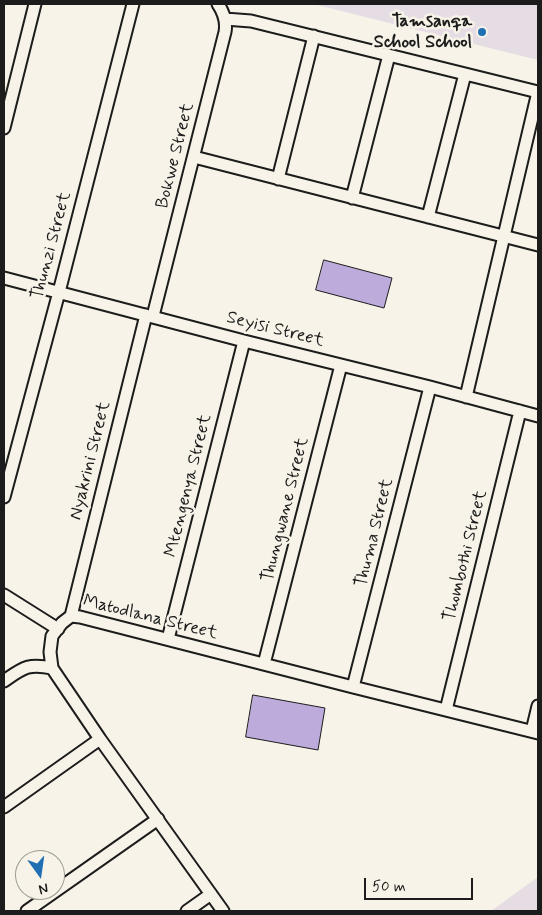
<!DOCTYPE html>
<html>
<head>
<meta charset="utf-8">
<style>
  body { margin:0 }
  #map { position:relative; width:542px; height:915px; overflow:hidden; background:#f7f3e8; font-family:Mynerve,sans-serif }
  canvas { display:block }
  .frame { position:absolute; inset:0; border:5px solid #1c1c1c; pointer-events:none }
  .north { position:absolute; left:15px; top:850px; width:50px; height:50px; box-sizing:border-box; background:#f7f3e8; border:1px solid #9f9d96; border-radius:50%; rotate:166deg; font-size:14px; font-weight:700; line-height:20px; text-align:center; color:#1c1c1c }
  .north::after { content:''; display:block; margin:auto; width:18px; height:22px; background:#1f6fb2; clip-path:polygon(50% 0,100% 100%,50% 72%,0 100%) }
  .scale { position:absolute; left:364px; top:878px; width:109px; height:22px; box-sizing:border-box; border:2px solid #1c1c1c; border-top:0; padding-left:6px; font-size:15px; line-height:18px; white-space:nowrap; color:#1c1c1c; -webkit-text-stroke:4px #f7f3e8; paint-order:stroke }
</style>
</head>
<body>
<div id="map">
<canvas width="542" height="915"></canvas>
<div class="frame"></div>
<div class="north">N</div>
<div class="scale">50 m</div>
</div>
<script>
const ctx = document.querySelector('canvas').getContext('2d');
ctx.lineJoin = 'round';
function fillPath(path, color) {
  ctx.fillStyle = color;
  ctx.fill(path, 'evenodd');
}
function trace(path, color, width, dash) {
  ctx.strokeStyle = color;
  ctx.lineWidth = width;
  ctx.lineCap = dash ? 'butt' : 'round';
  ctx.setLineDash(dash || []);
  ctx.stroke(path);
}
function write(font, color, halo, rows, align = 'center') {
  ctx.font = font + ' Mynerve,sans-serif';
  ctx.lineWidth = 5;
  ctx.setLineDash([]);
  ctx.textBaseline = 'middle';
  ctx.strokeStyle = halo;
  ctx.fillStyle = color;
  for (const [text, x, y, turn = 0] of rows) {
    ctx.save();
    ctx.translate(x, y);
    ctx.rotate((+turn || 0) * Math.PI / 180);
    ctx.textAlign = isNaN(turn) ? turn : align;
    if (halo) ctx.strokeText(text, 0, 0);
    ctx.fillText(text, 0, 0);
    ctx.restore();
  }
}
fillPath(new Path2D(`
  M313 4H538V60Z
  M538 877V911H491Z`), '#e6dde4');
const building = new Path2D(`
  M324 260 392 278 384 308 316 290Z
  M253 695 325 708 318 750 246 737Z`);
fillPath(building, '#bdabdb');
trace(building, '#1c1c1c', 1);
const street = new Path2D(`
  M225 19 251 21 538 92
  M4 128 35 4
  M194 157 538 245
  M278 179 314 36
  M352 198 389 55
  M428 217 465 74
  M4 278 244 341 430 387 538 416
  M153 316 225 32C227 21 224 13 218 4
  M466 397 538 92
  M4 497 59 292 133 4
  M4 595 58 629
  M71 616 146 315
  M168 639 244 341
  M264 664 341 365
  M4 681C23 668 28 663 52 668
  M353 687 430 387
  M446 710 520 411
  M532 731 538 706
  M4 807 100 739
  M27 911 158 819
  M187 911 211 894
  M223 911 100 739 52 668 50 652 52 636 62 623 71 616 80 617 353 687 538 733`);
trace(street, '#1c1c1c', 15);
trace(street, '#f7f3e8', 11);
for (const [x, y, r, color] of [
  [482,32,5,"#1f6fb2"]
]) {
  const dot = new Path2D();
  dot.arc(x, y, r, 0, 2 * Math.PI);
  ctx.fillStyle = color;
  ctx.fill(dot);
  trace(dot, '#f7f3e8', 2);
}
write('bold 18px', '#1c1c1c', '#f7f3e8', [
  ["Tamsanqa",472,22],
  ["School School",472,43]
], 'right');
write('18px', '#1c1c1c', '#f7f3e8', [
  ["Bokwe Street",176,156,-76],
  ["Thunzi Street",52,246,-75],
  ["Seyisi Street",275,330,14],
  ["Nyakrini Street",91,461,-76],
  ["Mtengenya Street",189,486,-76],
  ["Thungwane Street",286,510,-76],
  ["Thuma Street",375,533,-76],
  ["Thombothi Street",466,556,-76],
  ["Matodlana Street",150,618,14]
]);
</script>
</body>
</html>
